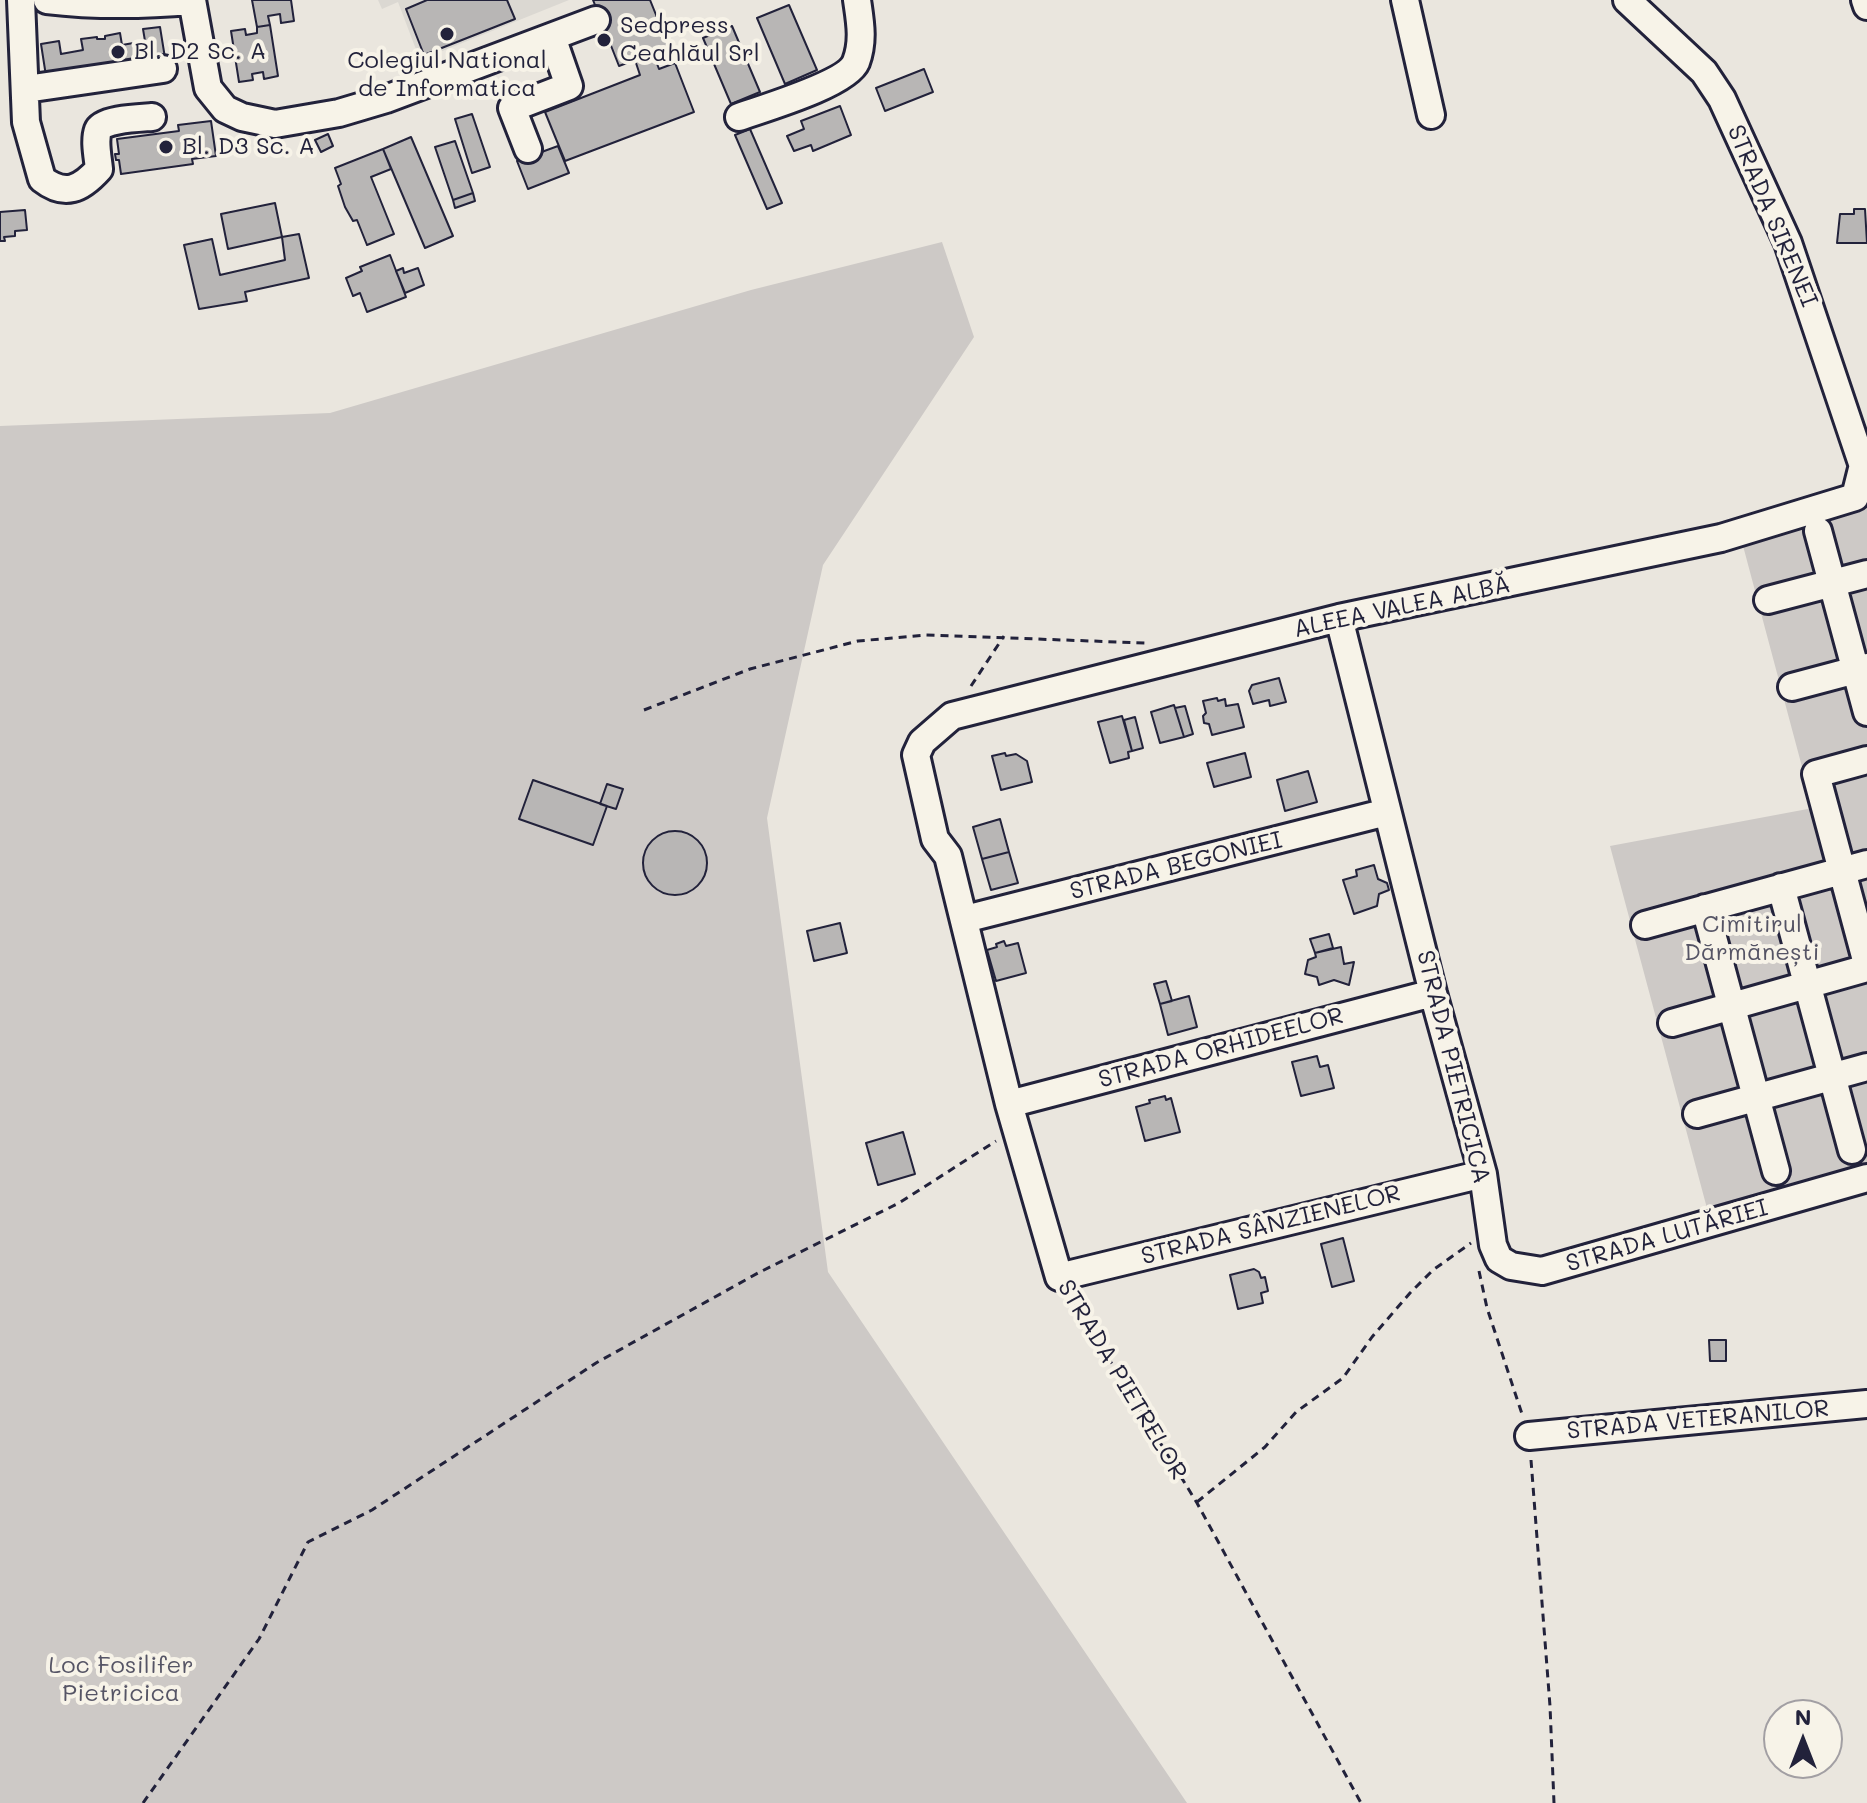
<!DOCTYPE html>
<html>
<head>
<meta charset="utf-8">
<style>
  body { margin:0 }
  #map { position:relative; width:1867px; height:1803px; overflow:hidden; background:#eae6de; font-family:Mali,sans-serif }
  canvas { display:block }
  .north { position:absolute; left:1763px; top:1699px; width:80px; height:80px; box-sizing:border-box; background:#f7f3e8; border:2px solid #a29fa3; border-radius:50%; rotate:0deg; font-size:22px; font-weight:700; line-height:32px; text-align:center; color:#22223b }
  .north::after { content:''; display:block; margin:auto; width:28px; height:36px; background:#22223b; clip-path:polygon(50% 0,100% 100%,50% 72%,0 100%) }
</style>
</head>
<body>
<div id="map">
<canvas width="1867" height="1803"></canvas>
<div class="north">N</div>
</div>
<script>
const ctx = document.querySelector('canvas').getContext('2d');
ctx.lineJoin = 'round';
function fillPath(path, color) {
  ctx.fillStyle = color;
  ctx.fill(path, 'evenodd');
}
function trace(path, color, width, dash) {
  ctx.strokeStyle = color;
  ctx.lineWidth = width;
  ctx.lineCap = dash ? 'butt' : 'round';
  ctx.setLineDash(dash || []);
  ctx.stroke(path);
}
function write(font, color, halo, rows, align = 'center') {
  ctx.font = font + ' Mali,sans-serif';
  ctx.lineWidth = 8;
  ctx.setLineDash([]);
  ctx.textBaseline = 'middle';
  ctx.strokeStyle = halo;
  ctx.fillStyle = color;
  for (const [text, x, y, turn = 0] of rows) {
    ctx.save();
    ctx.translate(x, y);
    ctx.rotate((+turn || 0) * Math.PI / 180);
    ctx.textAlign = isNaN(turn) ? turn : align;
    if (halo) ctx.strokeText(text, 0, 0);
    ctx.fillText(text, 0, 0);
    ctx.restore();
  }
}
fillPath(new Path2D(`
  M378 0H569L420 60 398 2 382 9Z`), '#dbd8d2');
fillPath(new Path2D(`
  M942 242 974 337 823 565 767 818 828 1272 1187 1803H0V426L330 413 751 290Z
  M1867 505V1169L1708 1212 1610 846 1813 808 1742 542Z`), '#cdc9c6');
const building = new Path2D(`
  M252 0H291L294 21 281 23 280 14 268 16 270 25 257 27Z
  M427 0H507L515 19 424 55 406 9Z
  M593 0H650L669 47 619 66Z
  M789 5 817 70 785 84 757 18Z
  M270 25 278 76 264 79 263 72 252 74 253 80 239 82 231 31 245 29 246 35 257 33V27Z
  M732 26 760 92 731 104 703 38Z
  M160 27 165 58 46 76 41 44 59 41 61 54 83 50 81 39 97 37V39H105V36L120 33 122 45 145 41 143 29Z
  M653 53 659 69 675 63 694 112 565 161 545 112 640 75 635 60Z
  M924 69 933 92 885 111 876 88Z
  M840 106 851 135 813 151 811 145 794 151 787 136 804 129 801 121Z
  M472 114 490 167 472 173 455 119Z
  M211 121 216 156 192 159 193 164 121 174 119 160H116L115 154H119L117 139 179 131 178 125Z
  M750 129 782 203 767 209 735 135Z
  M328 134 333 146 321 152 315 140Z
  M411 137 453 236 425 248 383 149Z
  M455 141 473 193 453 200 435 147Z
  M558 146 569 173 528 189 517 161Z
  M383 149 391 169 371 177 394 234 367 245 357 220 353 221 345 207 338 186 341 184 335 168Z
  M473 193 475 201 455 208 453 200Z
  M275 203 282 237 228 249 221 214Z
  M1854 209H1865L1867 243H1837L1840 214H1854Z
  M25 210 27 230 15 231V236L4 237 5 241H0V212Z
  M299 234 309 278 245 292 247 301 199 309 184 245 212 239 220 275 285 260 282 237Z
  M390 255 406 297 367 312 360 293 353 296 346 278 362 271 360 267Z
  M403 268 404 273 418 268 424 285 405 293 396 271Z
  M1279 678 1286 702 1270 706 1269 700 1253 704 1249 691 1252 685Z
  M1217 698 1218 701 1225 699 1226 706 1238 704 1244 727 1212 735 1209 724 1204 723 1203 716 1206 713 1203 701Z
  M1174 705 1184 737 1160 743 1151 712Z
  M1185 706 1193 734 1184 737 1175 708Z
  M1122 716 1132 751 1128 752 1129 758 1110 763 1098 722Z
  M1135 717 1143 748 1132 751 1124 720Z
  M1005 753 1006 756 1016 754 1027 761 1032 782 1001 790 992 756Z
  M1245 753 1251 777 1214 787 1207 763Z
  M1308 771 1317 802 1285 811 1277 780Z
  M533 780 607 806 593 845 519 819Z
  M607 784 623 789 616 809 600 804Z
  M1000 819 1009 852 982 859 973 827Z
  M643 863a32 32 0 1 1 64 0a32 32 0 1 1-64 0Z
  M1009 852 1018 883 991 890 982 859Z
  M1374 865 1378 879 1387 883 1389 890 1379 894 1377 906 1354 914 1343 880 1357 876 1356 870Z
  M840 923 847 953 814 961 807 931Z
  M1329 934 1333 948 1315 953 1310 939Z
  M1004 941 1006 946 1018 943 1026 973 996 981 987 950 997 947 996 944Z
  M1341 947 1344 964 1354 962 1349 985 1334 980 1319 985 1317 977 1305 974 1308 960 1316 957 1315 953Z
  M1166 981 1172 1001 1160 1004 1154 984Z
  M1189 996 1197 1027 1168 1035 1160 1004Z
  M1317 1056 1320 1067 1328 1065 1334 1088 1301 1096 1292 1062Z
  M1165 1096 1166 1100 1171 1098 1180 1132 1145 1141 1136 1107 1150 1103 1149 1100Z
  M903 1132 915 1174 878 1185 866 1143Z
  M1343 1238 1354 1281 1332 1287 1321 1244Z
  M1254 1269 1259 1272 1261 1278 1265 1277 1268 1291 1261 1293 1263 1303 1238 1309 1230 1275Z
  M1709 1340H1726V1361H1710Z`);
fillPath(building, '#b8b6b5');
trace(building, '#22223b', 2);
const minor = new Path2D(`
  M21 0 26 122 42 179C65 197 81 189 99 169 98 158 94 141 98 130 102 119 140 118 152 117
  M47 0C97 6 143 5 192 1
  M192 0 208 88 225 109 242 117 275 124 339 113 386 99 596 20
  M1405 0 1431 115
  M1627 0 1704 72 1722 99 1788 243 1867 478
  M1865 0 1867 6
  M26 89 163 69
  M739 117C764 108 847 84 856 62 864 41 860 21 857 0
  M528 149 512 108 569 86 552 37
  M1818 531 1867 712
  M1768 600 1867 574
  M1339 618 1433 993 1483 1174 1493 1245 1499 1259 1511 1266 1542 1271 1867 1178
  M1792 687 1867 667
  M1867 760 1816 774 1867 964
  M1781 887 1852 1150
  M1705 908 1776 1171
  M965 919 1387 812
  M1645 925 1867 864
  M1672 1023 1867 968
  M1009 1104 1433 993
  M1697 1114 1867 1067
  M1483 1174 1059 1277 1009 1104 948 856 935 839 916 755 922 742 952 716 1339 618 1721 538 1855 497 1863 465
  M1529 1436 1867 1404`);
trace(minor, '#22223b', 32);
trace(new Path2D(`
  M971 686 1004 636
  M644 710 750 669 858 641 926 635 1146 643
  M1479 1271 1487 1308 1523 1417
  M1071 1297 1197 1503 1361 1803
  M1531 1460 1550 1706 1554 1803
  M1197 1502 1265 1447 1296 1412 1343 1378 1372 1337 1410 1293 1433 1270 1471 1243
  M143 1803 259 1639 308 1542 372 1510 596 1363 758 1273 899 1203 996 1141`), '#22223b', 3, [8, 6]);
trace(minor, '#f7f3e8', 26);
for (const [x, y, r, color] of [
  [447,34,8,"#22223b"],
  [604,40,8,"#22223b"],
  [118,52,8,"#22223b"],
  [166,147,8,"#22223b"]
]) {
  const dot = new Path2D();
  dot.arc(x, y, r, 0, 2 * Math.PI);
  ctx.fillStyle = color;
  ctx.fill(dot);
  trace(dot, '#f7f3e8', 3);
}
write('24px', '#22223b', '#f7f3e8', [
  ["Sedpress",620,26],
  ["Ceahlăul Srl",620,54],
  ["Bl. D2 Sc. A",134,52],
  ["Colegiul National",447,61,"center"],
  ["de Informatica",447,89,"center"],
  ["Bl. D3 Sc. A",182,147]
], 'left');
write('24px', '#22223b', '#f7f3e8', [
  ["STRADA SIRENEI",1772,216,67],
  ["ALEEA VALEA ALBĂ",1402,607,-12],
  ["STRADA BEGONIEI",1176,866,-14],
  ["STRADA ORHIDEELOR",1221,1048,-15],
  ["STRADA PIETRICICA",1453,1067,76],
  ["STRADA SÂNZIENELOR",1271,1225,-14],
  ["STRADA LUTĂRIEI",1667,1236,-16],
  ["STRADA PIETRELOR",1122,1380,59],
  ["STRADA VETERANILOR",1698,1420,-5]
]);
write('24px', '#555465', '#f7f3e8', [
  ["Cimitirul",1752,925],
  ["Dărmănești",1752,953],
  ["Loc Fosilifer",121,1666],
  ["Pietricica",121,1694]
]);
</script>
</body>
</html>
